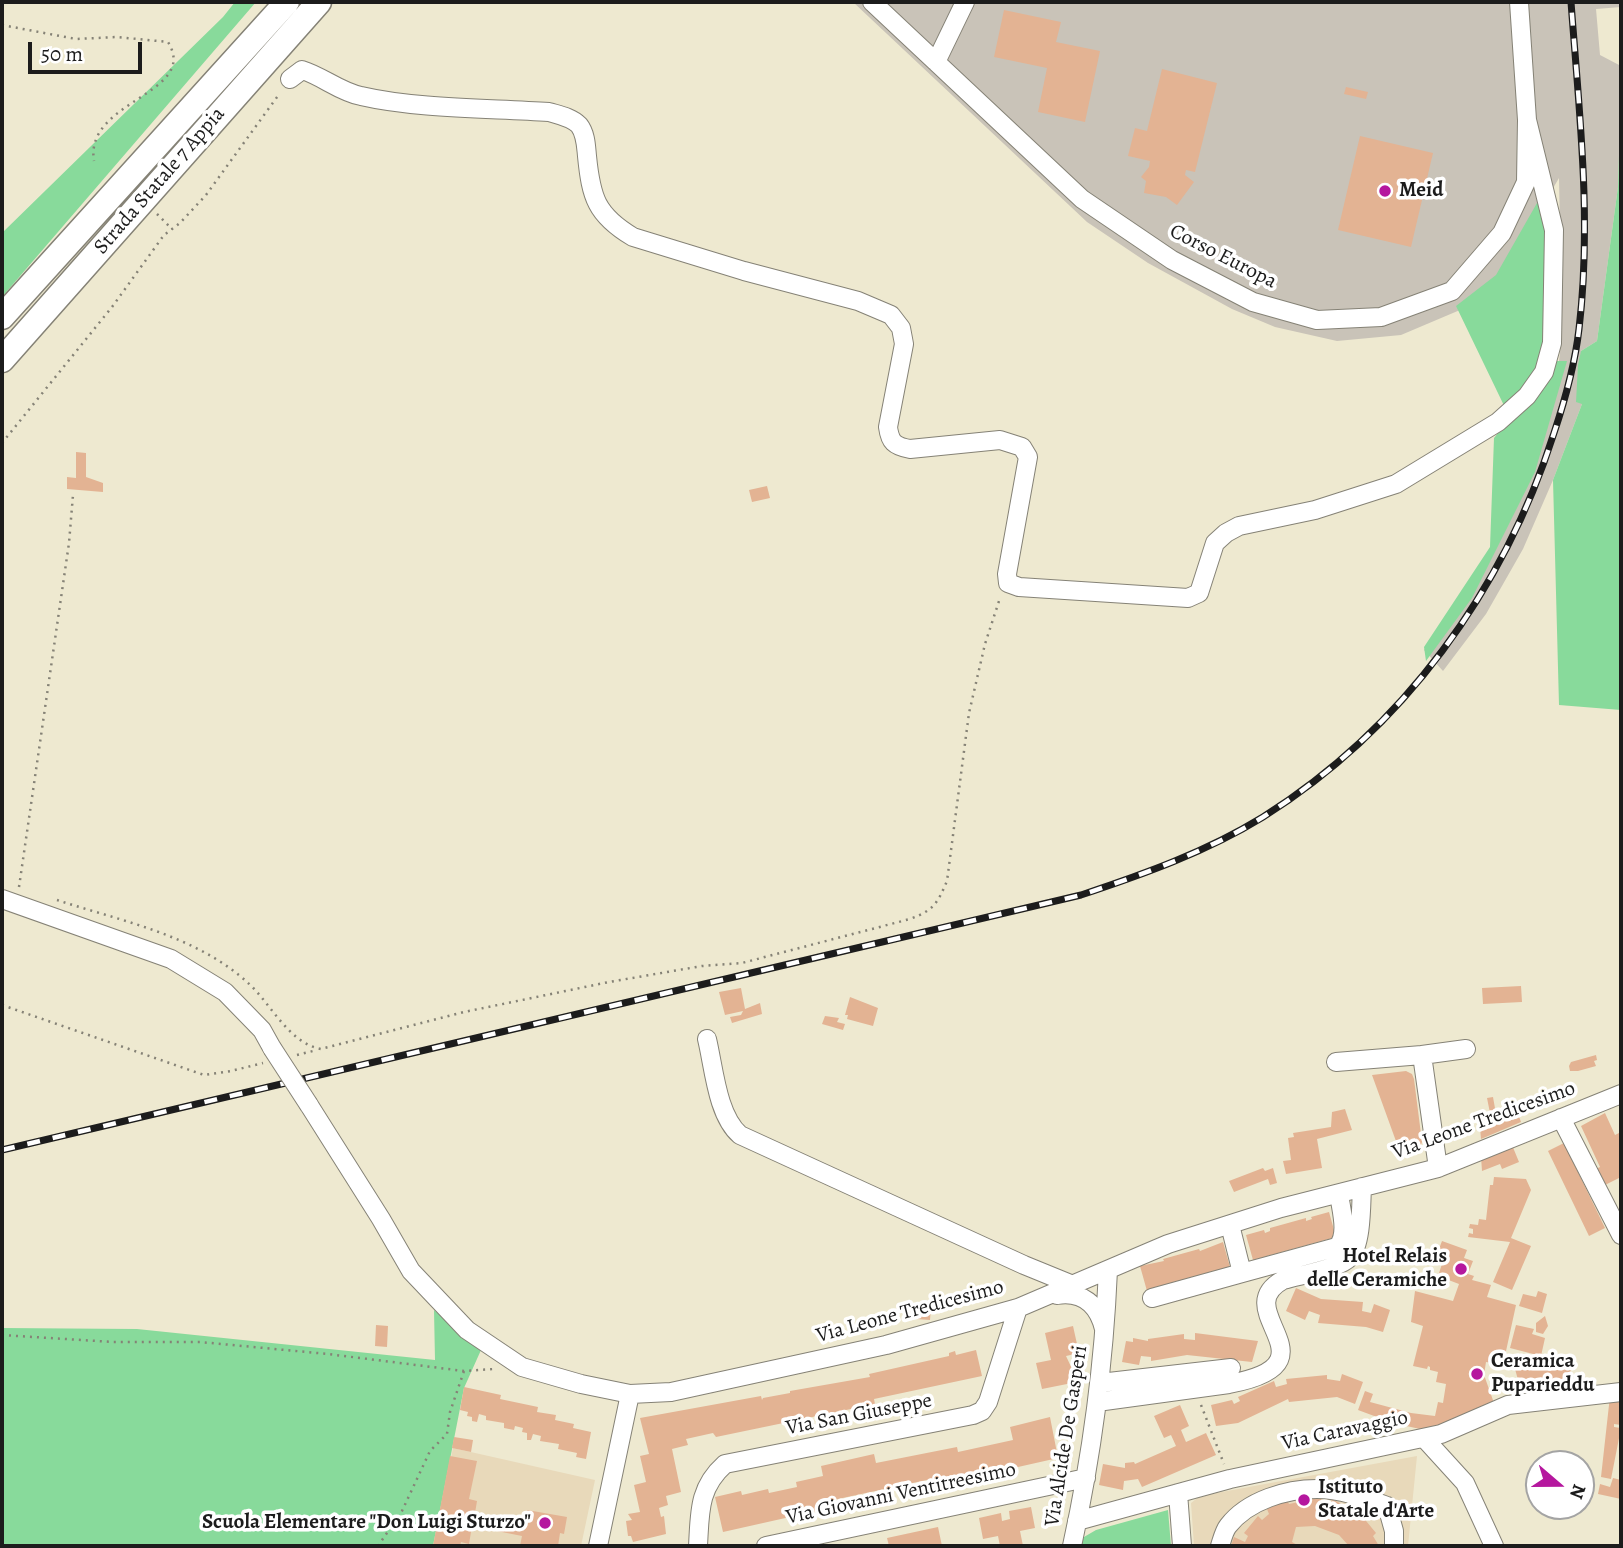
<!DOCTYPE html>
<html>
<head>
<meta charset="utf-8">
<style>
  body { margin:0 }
  #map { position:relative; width:1623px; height:1548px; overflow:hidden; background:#eee9d0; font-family:Alegreya,serif }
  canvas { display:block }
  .frame { position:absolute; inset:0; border:4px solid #1c1c1c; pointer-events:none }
  .north { position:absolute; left:1525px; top:1450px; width:70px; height:70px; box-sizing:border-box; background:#fff; border:2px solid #a4a4a4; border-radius:50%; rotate:110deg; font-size:19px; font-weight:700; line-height:28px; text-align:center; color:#1c1c1c }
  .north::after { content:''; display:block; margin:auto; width:24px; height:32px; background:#b5179e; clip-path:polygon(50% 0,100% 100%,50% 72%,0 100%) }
  .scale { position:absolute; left:28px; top:42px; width:114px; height:32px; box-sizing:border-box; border:4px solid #1c1c1c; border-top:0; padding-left:9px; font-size:21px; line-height:24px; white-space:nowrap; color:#1c1c1c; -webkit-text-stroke:5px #fff; paint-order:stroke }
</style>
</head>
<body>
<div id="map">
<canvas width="1623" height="1548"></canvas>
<div class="frame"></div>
<div class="north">N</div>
<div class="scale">50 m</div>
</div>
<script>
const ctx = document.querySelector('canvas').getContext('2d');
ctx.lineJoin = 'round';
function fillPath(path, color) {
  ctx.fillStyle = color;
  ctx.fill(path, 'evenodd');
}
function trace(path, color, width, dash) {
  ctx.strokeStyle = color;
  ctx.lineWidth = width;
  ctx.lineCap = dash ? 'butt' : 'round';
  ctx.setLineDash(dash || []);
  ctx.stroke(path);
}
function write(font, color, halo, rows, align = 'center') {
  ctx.font = font + ' Alegreya,serif';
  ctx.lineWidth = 7;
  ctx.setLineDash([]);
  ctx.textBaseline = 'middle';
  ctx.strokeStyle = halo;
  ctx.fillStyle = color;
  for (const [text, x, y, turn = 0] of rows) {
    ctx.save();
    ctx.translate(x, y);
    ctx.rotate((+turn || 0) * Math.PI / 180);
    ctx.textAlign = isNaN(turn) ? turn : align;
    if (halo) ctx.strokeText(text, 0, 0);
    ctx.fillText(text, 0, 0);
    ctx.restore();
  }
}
fillPath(new Path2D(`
  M453 1448 595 1480 581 1546H433Z
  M1417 1456 1408 1546H1194L1191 1503 1200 1496Z`), '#e8d9ba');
fillPath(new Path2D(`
  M853 2H1620L1621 7 1596 9 1600 55 1621 66 1620 131 1618 187 1597 341 1581 351 1582 404 1553 480 1523 549 1486 614 1443 671 1424 650 1465 595 1490 554 1556 389 1562 334 1559 178 1507 267 1460 310 1401 335 1337 341 1275 327 1232 309 1148 263 1087 222Z`), '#c9c3b8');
fillPath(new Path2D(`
  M235 2H256L2 297V233L223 17Z
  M1621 92V710L1559 705 1553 480 1582 404 1576 402 1578 365 1581 351 1597 341 1618 187Z
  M1537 203 1546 205 1554 361H1567L1535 472 1472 598 1426 661 1424 647 1490 547 1494 438 1510 418 1456 306 1496 275Z
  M434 1310 481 1350 464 1388 433 1546H2V1328L137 1329 435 1360Z
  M1168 1510 1171 1546H1080L1084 1537 1096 1530Z`), '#88da9b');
fillPath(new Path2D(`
  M1004 10 1061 22 1056 42 1100 51 1085 122 1038 112 1047 68 994 57Z
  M1162 69 1217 83 1195 172 1186 170 1185 175 1194 182 1177 205 1166 197 1144 193 1146 181 1141 177 1149 167 1150 161 1128 156 1135 128 1147 131Z
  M1346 87 1368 92 1366 99 1344 94Z
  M1360 136 1433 153 1411 247 1338 230Z
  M76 452 86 453V477L103 483V492L67 489V477L76 478Z
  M767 486 770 498 752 502 749 490Z
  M1521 986 1522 1002 1483 1004 1482 988Z
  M741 988 745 1009 760 1003 762 1014 732 1023 730 1017 741 1015 743 1011 725 1015 719 992Z
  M850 997 878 1008 873 1026 847 1019 848 1015H845Z
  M825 1016 839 1018 837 1022 845 1024 843 1030 822 1024Z
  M1596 1055 1597 1060 1594 1061 1596 1066 1578 1071H1570L1569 1066 1571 1062Z
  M1406 1071 1412 1074 1414 1079 1422 1142 1419 1151 1415 1153 1401 1155 1372 1075Z
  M1493 1097 1496 1114 1516 1108 1521 1122 1481 1139 1479 1116 1490 1113 1487 1098Z
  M1345 1109 1352 1130 1317 1139 1322 1168 1286 1174 1283 1161 1291 1160 1288 1138 1294 1137 1293 1133 1331 1127 1332 1112Z
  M1605 1113 1615 1135 1621 1132V1177L1603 1186 1596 1169 1600 1167 1581 1126Z
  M1564 1143 1605 1228 1589 1236 1548 1151Z
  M1512 1145 1519 1162 1502 1169 1500 1164 1482 1171 1481 1157Z
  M1263 1168 1265 1171 1273 1168 1277 1183 1270 1185 1268 1179 1234 1192 1229 1181Z
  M1494 1177 1526 1179 1531 1190 1511 1238 1531 1246 1512 1290 1493 1282 1510 1242 1468 1237 1469 1233 1473 1234V1229L1469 1228 1470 1224 1478 1225 1479 1219 1486 1220 1490 1185H1493Z
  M1329 1212 1336 1237 1253 1260 1246 1235 1264 1230 1265 1233 1270 1231V1228L1306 1218V1221L1312 1219 1311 1217Z
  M1442 1241 1467 1250 1464 1258 1473 1261 1468 1274 1474 1276 1472 1280 1491 1285 1487 1297 1516 1305 1503 1365 1486 1362 1484 1375 1494 1403 1436 1427 1420 1429 1393 1423 1358 1410 1365 1391 1373 1394 1370 1402 1411 1413 1435 1416 1438 1402 1443 1403 1446 1384 1436 1382 1438 1372 1430 1370V1367L1428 1366 1427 1369 1413 1366 1423 1326 1411 1322 1415 1291 1453 1301 1459 1284 1438 1276 1442 1264 1434 1262Z
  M1223 1242 1230 1267 1147 1291 1140 1266 1164 1261 1163 1259 1199 1249 1200 1251Z
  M1296 1288 1321 1299 1363 1302 1362 1311 1371 1313 1374 1304 1390 1310 1383 1332 1366 1327 1318 1323 1320 1315 1309 1311 1305 1320 1286 1311Z
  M1538 1291 1547 1294 1542 1313 1519 1306 1523 1294 1536 1297Z
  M904 1305 931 1307 930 1320 903 1318Z
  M1545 1316 1548 1326 1543 1334 1536 1332V1323Z
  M376 1325 388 1326 387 1347 375 1346Z
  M1516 1325 1534 1329 1532 1334 1545 1338 1541 1356 1510 1348Z
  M1073 1326 1079 1353 1066 1356 1074 1373 1070 1374 1072 1383 1042 1389 1036 1363 1051 1360 1045 1333Z
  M1195 1333 1258 1341 1252 1362 1187 1355 1151 1361V1357L1141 1356 1139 1365 1122 1362 1126 1341 1133 1342V1338L1148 1341V1339L1184 1334V1339L1195 1340Z
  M976 1350 982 1376 874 1399 875 1404 716 1437 713 1433 686 1439 688 1445 672 1449 681 1492 666 1496 668 1505 659 1508 661 1517 664 1516 666 1534 633 1542 631 1536H628L626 1521 632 1520 628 1514 640 1512 634 1485 646 1482 640 1456 649 1454 640 1418 761 1396 762 1400 763 1398 790 1393V1391L870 1377 869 1374 949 1356V1353L955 1351 956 1355Z
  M1568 1355 1572 1380 1522 1394 1515 1369Z
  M1342 1374 1363 1382 1355 1404 1337 1397 1289 1402 1288 1399 1238 1423 1216 1426 1211 1405 1232 1400 1234 1404 1240 1401 1238 1397 1274 1381 1276 1387 1287 1384 1286 1379 1327 1375V1379L1340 1381Z
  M464 1387 501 1395 500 1399 538 1407 537 1412 556 1415 555 1420 574 1424 573 1428 591 1432 586 1459 576 1457 577 1453 558 1449 559 1444 540 1441 541 1436 533 1434 531 1440H527V1433L522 1432 523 1428 515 1426 514 1430 504 1428V1423L486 1420V1416L479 1414 477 1422 472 1421V1417L467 1416 468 1412 460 1410Z
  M1610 1396 1621 1397V1425L1614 1424V1427L1621 1428 1611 1479 1601 1477Z
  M1180 1405 1189 1426 1181 1430 1186 1442 1206 1433 1216 1455 1142 1487 1138 1479 1124 1481 1123 1490 1099 1485 1103 1464 1125 1468V1463L1134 1462 1135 1464 1176 1446 1171 1435 1164 1438 1154 1416Z
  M1050 1417 1058 1458 938 1485 936 1478 838 1499 828 1501 830 1508 723 1532 715 1497 741 1491 742 1495 768 1489 769 1493 797 1487 796 1482 823 1476 821 1466 874 1454 876 1463 957 1447 958 1452 1013 1440 1010 1427Z
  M454 1437 473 1440 471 1452 452 1448Z
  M450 1456 477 1461 469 1499 477 1501 474 1519 523 1529 527 1510 567 1517 564 1534 560 1533 558 1546H520L522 1536 472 1526 469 1544 461 1542 460 1546H433Z
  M1613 1478 1621 1480V1499L1598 1494 1600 1484 1610 1487Z
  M1298 1497 1321 1498V1501L1331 1504 1332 1499 1351 1509 1350 1513 1359 1519 1362 1516 1376 1533 1373 1536 1379 1546H1349L1339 1535 1315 1526 1296 1527 1292 1542 1299 1546H1231L1234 1537 1245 1542 1248 1536 1244 1533 1258 1516 1262 1520 1269 1514 1267 1509 1287 1500 1289 1504 1299 1502Z
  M1031 1507 1035 1528 1020 1531 1023 1546H1000L998 1536 983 1539 979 1518 1001 1513 1002 1521 1010 1519 1009 1511Z
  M938 1527 942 1546H889L887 1538Z`), '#e3b393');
const minor = new Path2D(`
  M872 2 1082 199 1172 260 1253 302 1317 320 1381 317 1452 291 1502 233 1526 182 1527 120 1519 2
  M936 62 965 2
  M290 79 302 70C322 76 340 92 361 96 417 109 490 108 549 112 559 115 571 117 579 125 586 134 586 146 587 156 591 197 596 215 633 237L744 271 858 301 891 315 901 328 904 344 888 427C890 442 894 446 910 449L1000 440 1022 447 1028 457 1007 574 1008 583 1019 587 1188 598 1199 593 1215 543 1226 533 1239 526 1315 510 1396 484 1498 422 1527 396 1544 372 1552 343 1554 230 1527 120
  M2 899 171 959 225 992 262 1030 272 1048
  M707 1039C714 1068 717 1115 740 1135L1024 1265 1073 1285
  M1336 1062 1422 1055
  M309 1105 381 1219 411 1271 467 1330 522 1367 581 1384 630 1394 671 1392 886 1345 1018 1308 1168 1244 1281 1208 1438 1168 1621 1094
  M1561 1118 1621 1235
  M1438 1168 1422 1055 1466 1049
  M1242 1273 1337 1247C1349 1235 1341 1210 1339 1194
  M1057 1295C1082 1291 1098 1304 1104 1329
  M1152 1298 1242 1273 1230 1225
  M1100 1383 1231 1368
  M1097 1402 1229 1384C1342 1363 1226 1311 1283 1280 1299 1275 1340 1269 1350 1257 1362 1244 1361 1204 1362 1187
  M1424 1438 1465 1483 1494 1546
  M1178 1493 1182 1546
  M1077 1521 1230 1479 1441 1434 1508 1405 1621 1392
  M598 1546 630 1394
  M698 1546C700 1513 698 1488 725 1464L973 1415 982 1411 988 1402 1018 1308
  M766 1546 1086 1478
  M1072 1546C1092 1455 1104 1363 1108 1270
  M1220 1546C1222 1540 1224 1531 1228 1526 1248 1500 1287 1489 1317 1489 1341 1489 1365 1498 1387 1506L1394 1531V1546`);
const highway = new Path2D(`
  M2 317 287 2
  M2 360 319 2`);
trace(minor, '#858276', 20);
trace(highway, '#858276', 27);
trace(new Path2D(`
  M2 25 76 39 117 37 168 42C200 94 84 100 94 161
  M157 214 172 229
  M2 443 112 307 164 235 180 223 206 195 280 93
  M19 887 69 543 73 495
  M57 900C121 921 195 935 247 982 271 1003 288 1043 321 1049L464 1012 609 982 702 966 742 963 910 919C934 910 937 904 947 881L969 713 985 644 1000 598
  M2 1005 204 1075 231 1071 263 1063
  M297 1055 317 1050
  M2 1335 113 1342H200L328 1354 464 1371 494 1369
  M1201 1405 1224 1464
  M378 1546 402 1511 430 1451 447 1434 450 1412 464 1371`), '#858276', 2.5, [2, 5]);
trace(minor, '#fff', 18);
trace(highway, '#fff', 24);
const rail = new Path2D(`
  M2 1150 1081 895C1144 874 1206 852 1263 817 1403 729 1504 590 1554 433 1565 400 1575 364 1579 329 1592 220 1579 110 1571 2`);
trace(rail, '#1c1c1c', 7);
trace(rail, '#fff', 4.5, [13]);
const minorBridge = new Path2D(`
  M272 1048 309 1105`);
trace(minorBridge, '#858276', 20, []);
trace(minorBridge, '#fff', 18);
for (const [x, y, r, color] of [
  [1385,191,7,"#b5179e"],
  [1461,1269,7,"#b5179e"],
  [1477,1374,7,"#b5179e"],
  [1304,1500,7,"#b5179e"],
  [545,1523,7,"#b5179e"]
]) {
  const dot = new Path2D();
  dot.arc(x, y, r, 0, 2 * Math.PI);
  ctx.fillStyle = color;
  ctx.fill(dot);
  trace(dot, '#fff', 2.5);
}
write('21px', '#1c1c1c', '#fff', [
  ["Strada Statale 7 Appia",160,181,-49],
  ["Corso Europa",1223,257,27],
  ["Via Leone Tredicesimo",1484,1121,-20],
  ["Via Leone Tredicesimo",910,1312,-15],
  ["Via San Giuseppe",859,1415,-11],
  ["Via Caravaggio",1345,1431,-12],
  ["Via Alcide De Gasperi",1067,1436,-81],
  ["Via Giovanni Ventitreesimo",901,1494,-12]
]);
write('bold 21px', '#1c1c1c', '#fff', [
  ["Meid",1399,191],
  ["Hotel Relais",1447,1257,"right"],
  ["delle Ceramiche",1447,1281,"right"],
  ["Ceramica",1491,1362],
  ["Puparieddu",1491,1386],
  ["Istituto",1318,1488],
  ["Statale d'Arte",1318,1512],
  ["Scuola Elementare \"Don Luigi Sturzo\"",531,1523,"right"]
], 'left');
</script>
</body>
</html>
